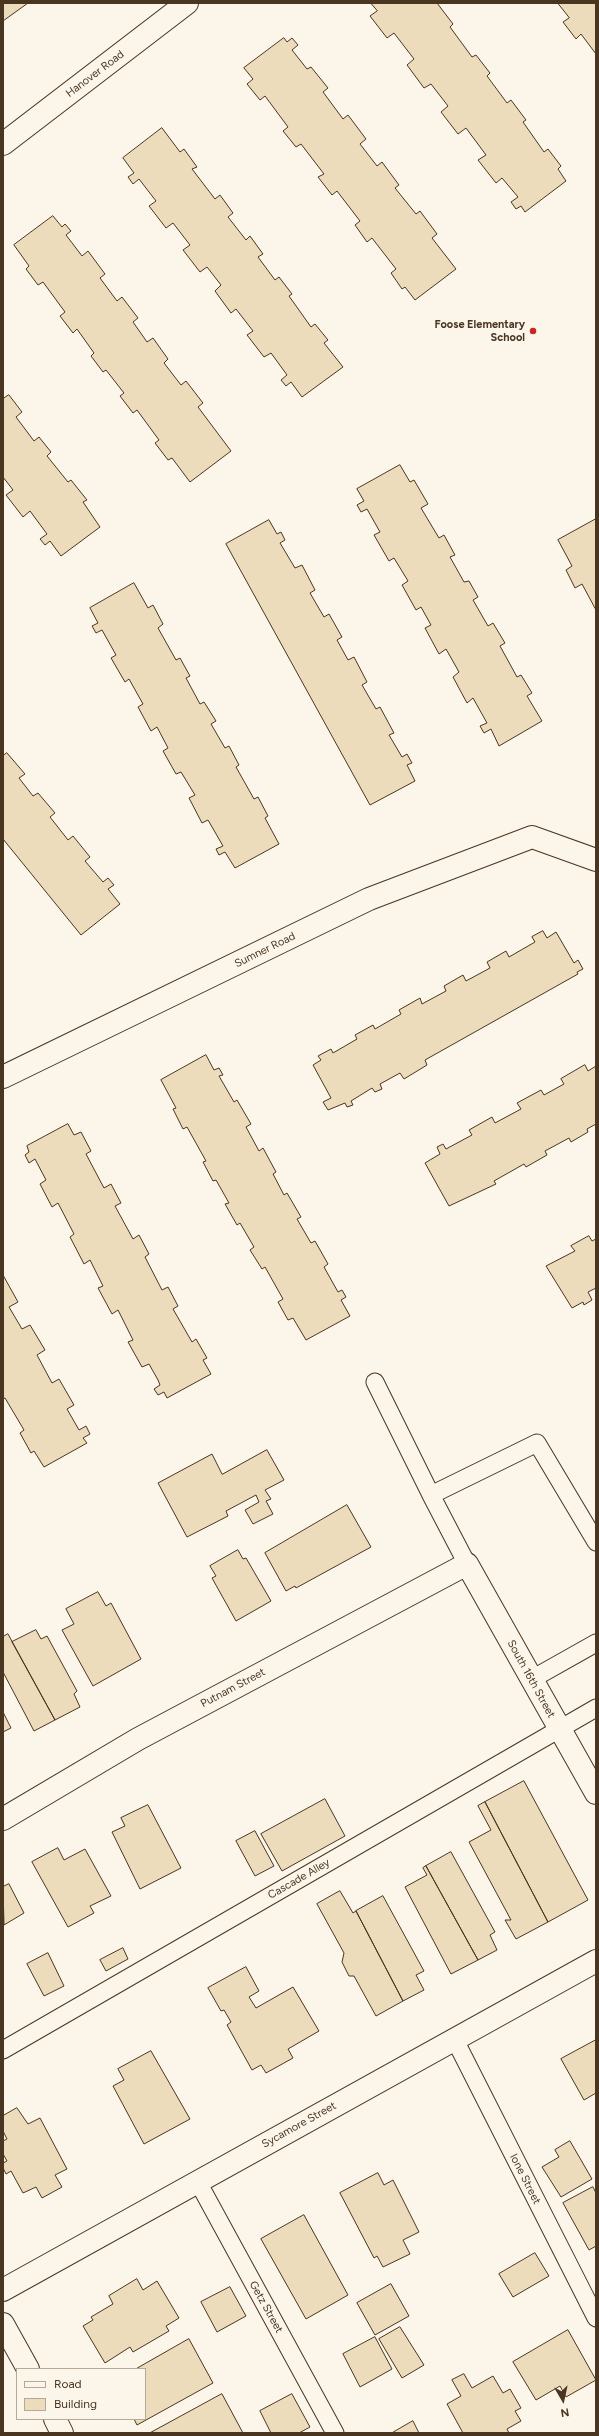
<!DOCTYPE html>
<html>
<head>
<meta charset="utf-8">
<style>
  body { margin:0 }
  #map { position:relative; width:599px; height:2436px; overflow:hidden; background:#fbf6e9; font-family:Figtree,sans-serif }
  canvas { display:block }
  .frame { position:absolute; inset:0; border:4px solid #4a3520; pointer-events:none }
  .legend { position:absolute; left:16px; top:2368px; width:130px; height:52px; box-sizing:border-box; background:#fbf6e9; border:1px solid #b4a999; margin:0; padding:5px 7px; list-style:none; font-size:12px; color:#4a3520 }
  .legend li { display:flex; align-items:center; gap:8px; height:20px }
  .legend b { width:20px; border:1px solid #b4a999 }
  .north { position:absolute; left:543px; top:2380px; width:40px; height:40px; -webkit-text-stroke:3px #fbf6e9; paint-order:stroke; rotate:171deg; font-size:11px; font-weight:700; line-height:16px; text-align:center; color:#4a3520 }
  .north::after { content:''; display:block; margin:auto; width:14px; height:18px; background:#4a3520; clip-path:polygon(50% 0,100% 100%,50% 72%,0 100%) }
</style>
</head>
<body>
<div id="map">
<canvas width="599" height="2436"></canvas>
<div class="frame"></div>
<ul class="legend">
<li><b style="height:5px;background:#fbf6e9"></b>Road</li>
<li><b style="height:11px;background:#ecdcbc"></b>Building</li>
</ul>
<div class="north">N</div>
</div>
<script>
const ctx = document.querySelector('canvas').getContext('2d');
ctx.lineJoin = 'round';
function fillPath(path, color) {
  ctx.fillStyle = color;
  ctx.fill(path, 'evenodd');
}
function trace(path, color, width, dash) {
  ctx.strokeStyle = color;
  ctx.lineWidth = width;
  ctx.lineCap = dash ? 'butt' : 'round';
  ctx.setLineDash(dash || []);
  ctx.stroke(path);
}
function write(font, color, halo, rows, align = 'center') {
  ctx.font = font + ' Figtree,sans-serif';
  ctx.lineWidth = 3;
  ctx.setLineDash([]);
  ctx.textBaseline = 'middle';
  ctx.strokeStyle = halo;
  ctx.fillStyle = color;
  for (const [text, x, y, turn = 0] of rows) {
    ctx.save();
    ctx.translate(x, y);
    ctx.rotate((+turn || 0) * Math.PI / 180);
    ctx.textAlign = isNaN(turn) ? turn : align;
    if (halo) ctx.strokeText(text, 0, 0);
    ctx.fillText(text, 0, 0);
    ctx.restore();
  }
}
const building = new Path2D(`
  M3 3H28L3 21Z
  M371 3H437L453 24 450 27 472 57 476 55 490 73 487 76 507 103 511 100 526 120 523 122 544 152 548 149 561 166 558 169 566 181 525 212 521 206 516 209 511 202 518 197 502 178 496 183 478 160 486 155 466 128 458 134 441 112 448 106 431 84 424 88 407 65 414 59 394 33 387 38 370 16 377 11Z
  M558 3H596V54L581 34 576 39 563 22 569 18Z
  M284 38 287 42 292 38 298 45 292 50 307 69 311 67 328 88 323 92 343 119 348 115 366 139 360 144 377 166 382 162 399 185 395 188 416 214 420 211 437 234 432 238 456 269 415 300 405 287 402 289 391 273 396 269 372 238 367 242 355 225 360 221 337 191 332 195 318 177 324 174 301 144 296 147 283 131 288 127 265 96 260 100 247 84 253 79 244 68Z
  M162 128 180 152 184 149 197 167 192 169 215 199 220 195 233 213 228 217 246 240 250 236 263 254 258 257 275 280 279 277 292 294 289 296 311 327 315 324 328 340 324 343 343 367 302 397 291 382 286 386 281 380 287 375 271 353 264 357 247 335 253 331 236 309 231 313 215 291 221 285 207 267 200 272 183 250 190 245 173 223 166 228 149 206 156 201 139 179 133 184 128 177 134 173 123 158Z
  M53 216 62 227 65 224 71 231 66 235 82 256 88 251 105 274 100 278 117 301 122 297 138 318 133 322 147 342 153 338 168 359 164 363 181 385 186 381 203 403 198 407 231 451 190 482 172 458 168 460 155 443 159 440 137 410 133 413 120 396 124 393 106 370 103 372 91 356 94 353 77 329 73 333 60 316 65 312 43 282 38 285 26 269 29 266 14 245Z
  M9 395 22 412 16 417 34 441 39 437 51 452 47 456 68 482 71 480 87 500 83 502 100 527 61 556 50 541 45 545 40 539 47 534 30 511 23 517 6 495 13 490 3 477V399Z
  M400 465 410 482 414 480 428 504 421 508 439 538 444 535 455 555 450 557 464 582 469 581 478 597 473 600 488 626 493 623 505 643 500 646 517 677 521 675 532 693 527 696 542 721 499 746 491 729 484 733 480 726 487 723 473 698 467 703 453 677 459 672 446 649 439 654 425 628 431 625 421 607 416 610 402 585 408 581 394 558 389 561 374 535 380 532 367 509 361 512 357 505 364 501 357 489Z
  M596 519V610L582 584 575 588 566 570 572 566 558 540Z
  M269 520 277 534 281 532 285 540 280 543 295 568 302 565 315 590 310 593 324 617 329 614 342 637 337 640 348 660 354 657 367 682 362 685 376 709 380 707 394 733 389 735 402 757 407 754 412 763 407 765 415 781 370 805 226 544Z
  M134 583 148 608 153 605 163 624 158 628 176 660 180 658 190 676 186 678 200 704 204 702 216 721 211 724 225 748 229 746 239 765 236 767 254 799 258 797 268 816 265 818 279 844 235 868 225 852 219 855 216 849 223 846 208 820 202 823 189 798 195 795 181 772 176 774 163 751 168 748 157 727 151 731 138 707 143 704 129 679 125 682 111 658 116 655 102 630 96 633 92 626 98 623 90 608Z
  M7 753 25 774 19 778 33 796 38 793 55 813 50 817 68 840 73 836 90 857 85 861 103 882 108 878 114 885 108 889 120 904 81 935 3 839V756Z
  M543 931 547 938 556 932 574 963 578 960 583 969 577 972 578 974 425 1060 427 1065 404 1079 400 1073 380 1084 382 1089 375 1092 372 1088 351 1101 353 1105 347 1107 345 1103 328 1110 323 1102 331 1098 313 1065 321 1060 318 1056 331 1049 333 1053 357 1039 355 1035 373 1025 375 1029 401 1014 399 1010 420 998 422 1004 446 991 444 986 463 975 466 981 490 968 487 962 506 951 509 957 535 942 532 937Z
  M206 1055 214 1070 219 1068 223 1075 219 1076 234 1102 237 1100 251 1124 246 1127 259 1151 263 1148 276 1172 273 1174 284 1195 287 1193 301 1217 297 1219 311 1243 315 1241 328 1264 324 1267 338 1292 342 1290 346 1297 341 1300 350 1316 306 1340 293 1318 288 1320 278 1302 283 1299 265 1267 262 1269 250 1250 254 1247 240 1223 237 1225 225 1204 229 1203 216 1180 213 1181 203 1162 206 1161 187 1127 183 1129 173 1109 176 1108 161 1080Z
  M585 1065 588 1071 596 1066V1124L587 1129 588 1132 571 1142 569 1138 545 1151 547 1155 526 1167 524 1164 494 1181 496 1184 449 1206 425 1163 440 1154 437 1147 443 1144 446 1149 472 1135 469 1130 492 1117 495 1123 521 1109 517 1103 541 1090 544 1095 564 1084 561 1079Z
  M68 1124 74 1135 81 1132 91 1151 86 1154 104 1188 111 1184 121 1203 115 1206 133 1239 139 1235 149 1254 145 1257 162 1290 168 1287 178 1306 173 1309 192 1342 196 1339 207 1358 203 1360 211 1374 167 1398 164 1392 158 1395 154 1389 160 1385 158 1380 149 1364 142 1367 128 1342 133 1340 118 1310 112 1314 98 1288 103 1286 90 1260 84 1264 70 1237 74 1234 58 1203 52 1207 40 1184 46 1180 35 1159 29 1163 25 1155 29 1152 27 1146Z
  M589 1236 592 1241 596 1239V1288L588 1292 592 1300 584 1305 583 1302 572 1308 546 1266 575 1251 571 1246Z
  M3 1275 18 1302 9 1307 22 1329 30 1325 45 1350 37 1355 52 1383 59 1379 74 1405 67 1409 79 1430 86 1426 90 1434 83 1438 87 1443 44 1467 34 1451 31 1453 20 1433 24 1430 5 1398 3 1399Z
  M267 1450 284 1480 265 1490 271 1499 266 1501 273 1514 253 1524 245 1510 259 1502 256 1495 226 1511 228 1516 187 1537 158 1483 212 1454 222 1474Z
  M347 1505 371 1547 296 1588 295 1586 286 1591 265 1553Z
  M238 1550 243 1559 246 1558 271 1601 236 1621 212 1578 216 1576 210 1566Z
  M98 1592 106 1606 111 1603 141 1659 93 1686 62 1630 74 1624 66 1609Z
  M36 1630 41 1639 47 1636 77 1691 74 1694 80 1707 55 1720 12 1642Z
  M8 1634 55 1720 34 1731 3 1672V1637Z
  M3 1712 11 1728 3 1732Z
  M524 1781 588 1900 548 1922 485 1802Z
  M325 1799 345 1836 282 1871 261 1834Z
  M485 1802 548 1922 516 1939 505 1920H511L469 1842 491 1830 478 1806Z
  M148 1805 181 1868 140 1889 112 1832 125 1826 121 1818Z
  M255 1831 274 1866 255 1876 236 1841Z
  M58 1848 64 1860 85 1849 111 1896 90 1906 94 1913 68 1927 32 1862Z
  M451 1852 495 1932 490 1935 497 1950 478 1960 426 1866Z
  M426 1866 478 1960 451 1974 405 1887 427 1875 423 1868Z
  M9 1884 24 1913 4 1925 3 1887Z
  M340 1891 353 1913 356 1911 403 2001 376 2016 354 1976H349L342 1962 344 1953 317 1904Z
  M383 1896 424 1971 416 1975 424 1990 403 2001 356 1911Z
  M123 1948 128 1959 106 1971 100 1960Z
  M48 1953 64 1986 44 1996 27 1964Z
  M246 1967 259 1991 249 1997 256 2008 293 1987 319 2031 288 2049 293 2058 266 2073 261 2065 252 2070 227 2025 231 2022 224 2010 221 2011 208 1988Z
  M596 2040V2093L584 2100 561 2059Z
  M151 2051 190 2119 144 2144 113 2086 124 2080 118 2069Z
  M17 2108 28 2124 40 2118 67 2169 55 2175 62 2187 42 2198 36 2187 23 2193 11 2171 6 2174 3 2168V2163L7 2161 3 2154V2141L7 2139 3 2131V2116Z
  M570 2141 592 2179 561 2197 542 2167 559 2157 555 2150Z
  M378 2173 384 2185 393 2180 419 2232 403 2240 410 2254 383 2267 377 2256 374 2258 340 2193Z
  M593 2187 596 2193V2246L589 2250 563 2203Z
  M304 2215 348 2295 306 2319 261 2239Z
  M535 2253 549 2276 513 2297 499 2274Z
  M137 2279 143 2290 157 2281 179 2318 166 2326 169 2331 133 2352 130 2347 105 2363 83 2326 93 2320 91 2317 113 2304 109 2296Z
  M391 2284 409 2316 375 2335 357 2303Z
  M230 2287 246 2316 217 2332 201 2302Z
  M400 2327 424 2365 402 2378 379 2339Z
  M568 2330 596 2380 566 2397 560 2386 536 2400 513 2362Z
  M375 2337 392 2369 360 2387 343 2354Z
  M189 2339 213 2383 137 2425 134 2419H145V2369H136Z
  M464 2374 472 2388 493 2376 503 2393 510 2389 521 2408 515 2411 521 2421 507 2429 509 2433H463L447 2404 461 2396 452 2380Z
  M222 2394 243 2433H150Z
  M292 2394 310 2427 299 2433H271L260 2411Z
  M413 2421 419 2433H392Z`);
fillPath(building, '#ecdcbc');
trace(building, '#4a3520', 1);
const service = new Path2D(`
  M375 1382 431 1495 537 1443 596 1542
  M431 1495 467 1564
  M532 1679 596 1643
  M455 2040 596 2318
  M3 2050 596 1708
  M198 2182 335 2433`);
const minor = new Path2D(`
  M3 144 187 3
  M3 1077 369 899 532 837 596 860
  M3 1819 138 1739 467 1564 596 1793`);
const tertiary = new Path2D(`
  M3 2324 28 2369
  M55 2419 62 2433`);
const secondary = new Path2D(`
  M3 2290 596 1961`);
trace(service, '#4a3520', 19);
trace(minor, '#4a3520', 24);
trace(tertiary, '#4a3520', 24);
trace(secondary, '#4a3520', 24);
trace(service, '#fbf6e9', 17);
trace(minor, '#fbf6e9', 22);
trace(tertiary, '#fbf6e9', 22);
trace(secondary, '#fbf6e9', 22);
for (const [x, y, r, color] of [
  [533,331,4,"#c62828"]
]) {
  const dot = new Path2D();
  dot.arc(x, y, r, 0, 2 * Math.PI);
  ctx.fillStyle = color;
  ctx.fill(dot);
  trace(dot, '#fbf6e9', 1.5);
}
write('11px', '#4a3520', '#fbf6e9', [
  ["Hanover Road",95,74,-37],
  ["Sumner Road",265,950,-26],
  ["South 16th Street",531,1679,61],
  ["Putnam Street",233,1688,-28],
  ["Cascade Alley",299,1879,-30],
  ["Sycamore Street",299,2125,-29],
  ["Ione Street",525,2179,63],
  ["Getz Street",266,2307,61]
]);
write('bold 11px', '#4a3520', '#fbf6e9', [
  ["Foose Elementary",525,325],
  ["School",525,338]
], 'right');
</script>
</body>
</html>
